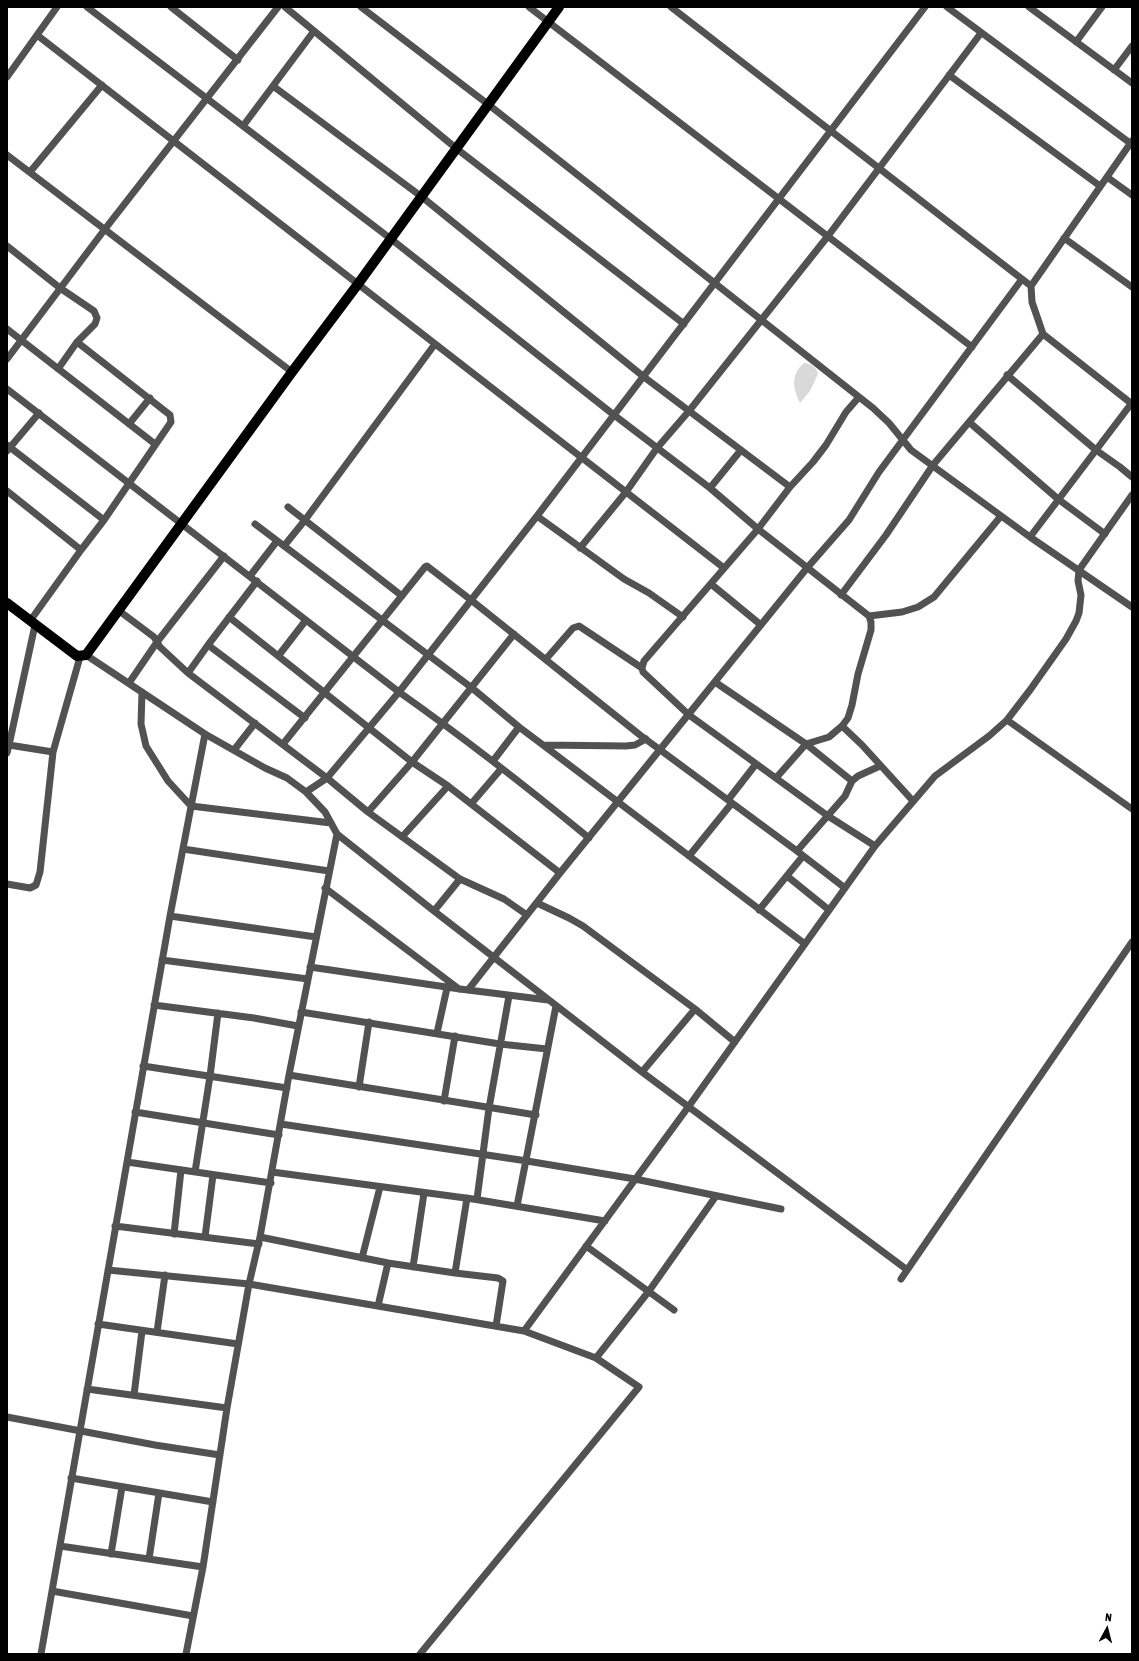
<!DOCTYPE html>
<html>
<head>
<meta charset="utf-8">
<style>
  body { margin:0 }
  #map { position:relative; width:1139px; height:1661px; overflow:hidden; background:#fff; font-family:"Asap Condensed",sans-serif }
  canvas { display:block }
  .frame { position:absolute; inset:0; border:8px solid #000; pointer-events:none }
  .north { position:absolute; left:1087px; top:1609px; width:40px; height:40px; -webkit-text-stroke:3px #fff; paint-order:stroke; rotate:7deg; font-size:11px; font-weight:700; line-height:16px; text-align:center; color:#000 }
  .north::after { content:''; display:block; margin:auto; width:14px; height:18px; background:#000; clip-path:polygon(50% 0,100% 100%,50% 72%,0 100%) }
</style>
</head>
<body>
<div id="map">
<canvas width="1139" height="1661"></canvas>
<div class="frame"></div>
<div class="north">N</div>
</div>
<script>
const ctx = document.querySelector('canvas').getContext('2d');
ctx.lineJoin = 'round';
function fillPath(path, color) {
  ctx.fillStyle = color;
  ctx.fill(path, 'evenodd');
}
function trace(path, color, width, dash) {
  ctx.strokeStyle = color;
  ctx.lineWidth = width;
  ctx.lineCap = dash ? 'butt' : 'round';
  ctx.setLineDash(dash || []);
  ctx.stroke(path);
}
fillPath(new Path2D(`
  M804 363C811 363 816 367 818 374L810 391 800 403C793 389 790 375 804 363Z`), '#d9d9d9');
trace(new Path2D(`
  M87 7 391 239 614 415 710 488 758 529 869 616 871 622V630L858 674 852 705 848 718 842 726 829 737 806 744 776 778
  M171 7 238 60
  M285 7 457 149 684 324
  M361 7 489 105 873 408 889 423 911 450 1030 537 1132 607
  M529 7 972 347
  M671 7 1031 286
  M947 7 1130 143
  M1029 7 1132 83
  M37 35 724 568
  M1076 42 1102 7
  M1114 70 1132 46
  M949 75 1100 186
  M7 77 57 7
  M273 86 422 197 644 377 790 487
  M243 126 314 31
  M1132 141 1031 286 1032 302 1043 334 1132 404
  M7 155 292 372
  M30 172 102 85
  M1107 177 1132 195
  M1064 238 1132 287
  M7 246 60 288 94 311 97 318 95 324 77 342 58 369
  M7 329 155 444
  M7 359 105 229 278 7
  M1007 375 1096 450 1120 467 1132 477
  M7 389 399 692C464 738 527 787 589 838
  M969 422 1058 499 1105 534
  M129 424 150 398
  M7 445 104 520
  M7 451 39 413
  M710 488 741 450
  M7 491 81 550 104 520 171 422 170 415 77 342
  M288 507 402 596
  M537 516 624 579 649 593 683 617
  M255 524 472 688 519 727 493 761
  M1030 537 1131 404
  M284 546 305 520 435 344
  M580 548 626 492 657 448 689 411 828 236 981 33
  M250 576 277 541
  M711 584 761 625
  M841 595 886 535 933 465 1043 334
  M118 610 154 637 160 647 188 673 327 778 368 812 460 879 504 899 527 915
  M869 616 902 612 918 607 934 597 1001 516
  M229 617 412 762 448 786 560 873
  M30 621 81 550
  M208 645 305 718
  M86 655 205 734 265 768 287 778 306 792 325 812 337 834 434 911 642 1072 906 1269
  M279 655 306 620
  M546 659 573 628 579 626 642 668 643 672 689 715 828 816 875 846
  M642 668 644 661 758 529 790 487 813 462 826 445 846 412 859 397
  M188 673 208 645 257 581
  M715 682 806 744 852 781 845 796 797 851
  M129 683 157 642 224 556
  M142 692 141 724 146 746 168 781 191 806 331 823
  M1007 720 1132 809
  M842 726 862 745 913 801
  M519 727 543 745 626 746 635 745 646 739
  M283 744 425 567 427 566 471 600 640 735 797 851 845 888
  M9 745 35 625
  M543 745 805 944
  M234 750 255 723
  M7 753 9 745 53 752 80 657
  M852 781 858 776 880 766
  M306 792 327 778 399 692 537 516 925 7
  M728 800 756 764
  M471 804 501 769
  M368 812 412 762 514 634
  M402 837 448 786
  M183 849 329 871
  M689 856 732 803
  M787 876 829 910
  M7 884 30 888 36 885 40 872 53 752
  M325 888 459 989
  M537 903 569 918 583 926 695 1009 735 1042
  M759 910 803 856
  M434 911 460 879
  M170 916 316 937
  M162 960 308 979
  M310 967 460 989 548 1000
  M468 990 560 873 807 568 849 520 879 472 1022 279
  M154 1005 254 1018 298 1026
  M301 1012 500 1044 547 1049
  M437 1033 447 988
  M143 1066 287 1088
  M642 1072 695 1009
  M289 1075 536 1115
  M359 1087 369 1022
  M444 1101 455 1036
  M135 1112 279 1135
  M281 1124 527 1161 635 1179 781 1209
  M127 1162 271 1183
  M195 1172 210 1076 218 1013
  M272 1172 473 1199 605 1221
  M477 1199 489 1108 509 996
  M517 1206 556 1006
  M115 1226 259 1244
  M174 1234 181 1170
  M205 1237 213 1175
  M260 1237 388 1263 455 1273 498 1278 503 1281 496 1326
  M586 1246 674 1310
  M362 1258 380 1187
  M413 1267 424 1193
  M108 1270 249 1284 524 1331 596 1358 639 1387 420 1654
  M455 1273 467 1198
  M901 1279 1132 942
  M378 1306 388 1263
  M98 1324 238 1344
  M524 1331 689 1106 875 846 935 776 989 736 1007 720 1030 690 1066 639 1076 621 1079 613 1081 595 1078 581 1079 570 1132 495
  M157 1332 165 1275
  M596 1358 649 1291 716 1196
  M87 1389 227 1408
  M134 1395 142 1331
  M7 1417 155 1445 220 1455
  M71 1478 213 1502
  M60 1546 203 1567
  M111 1554 122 1487
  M149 1559 159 1493
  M52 1591 193 1616
  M41 1654 170 916 205 734
  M186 1654 203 1567 227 1408 249 1284 260 1237 289 1075 337 834`), '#525252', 7);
trace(new Path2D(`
  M7 603 77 656 86 655 292 372 358 284 559 7`), '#000', 10);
</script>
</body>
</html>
